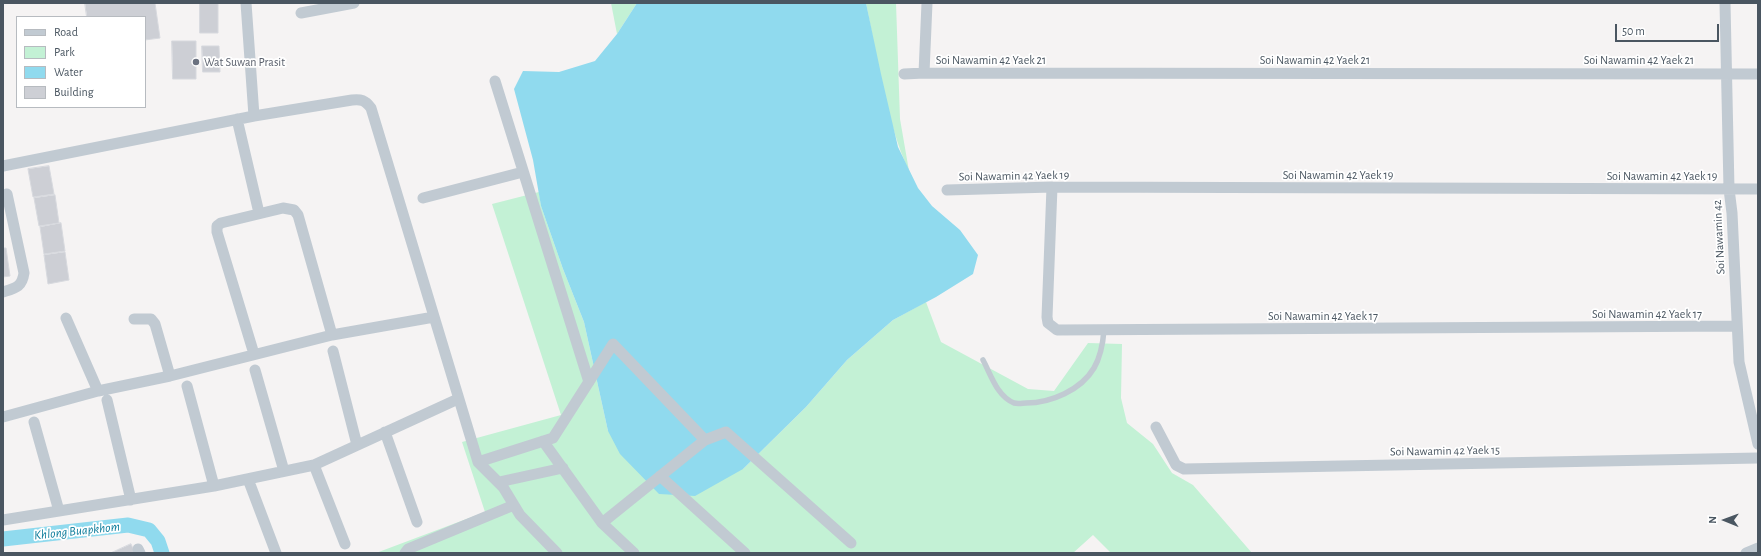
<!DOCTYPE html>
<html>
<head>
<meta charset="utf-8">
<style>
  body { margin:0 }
  #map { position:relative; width:1761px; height:556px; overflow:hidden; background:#f5f3f3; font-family:"Alegreya Sans",sans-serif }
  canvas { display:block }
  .frame { position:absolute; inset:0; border:4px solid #4a5661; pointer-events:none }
  .legend { position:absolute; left:16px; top:16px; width:130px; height:92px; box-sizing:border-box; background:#fff; border:1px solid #b7bbc0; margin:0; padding:5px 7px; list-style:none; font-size:12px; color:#4a5661 }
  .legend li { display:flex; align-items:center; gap:8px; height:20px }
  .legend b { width:20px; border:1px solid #b7bbc0 }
  .north { position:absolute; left:1705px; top:500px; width:40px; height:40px; -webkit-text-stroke:3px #fff; paint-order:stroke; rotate:271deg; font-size:11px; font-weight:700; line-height:16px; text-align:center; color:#4a5661 }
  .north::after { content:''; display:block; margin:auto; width:14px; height:18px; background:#4a5661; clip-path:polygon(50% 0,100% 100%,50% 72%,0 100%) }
  .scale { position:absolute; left:1615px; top:24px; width:104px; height:18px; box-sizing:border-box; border:2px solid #4a5661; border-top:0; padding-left:5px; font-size:12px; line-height:14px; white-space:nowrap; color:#4a5661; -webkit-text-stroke:3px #fff; paint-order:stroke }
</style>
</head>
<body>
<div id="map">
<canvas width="1761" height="556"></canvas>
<div class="frame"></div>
<ul class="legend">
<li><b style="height:5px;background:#c1cad2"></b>Road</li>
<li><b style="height:11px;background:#c3f1d5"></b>Park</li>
<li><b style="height:11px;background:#90daee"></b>Water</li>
<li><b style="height:11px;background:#cdcfd5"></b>Building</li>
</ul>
<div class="north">N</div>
<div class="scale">50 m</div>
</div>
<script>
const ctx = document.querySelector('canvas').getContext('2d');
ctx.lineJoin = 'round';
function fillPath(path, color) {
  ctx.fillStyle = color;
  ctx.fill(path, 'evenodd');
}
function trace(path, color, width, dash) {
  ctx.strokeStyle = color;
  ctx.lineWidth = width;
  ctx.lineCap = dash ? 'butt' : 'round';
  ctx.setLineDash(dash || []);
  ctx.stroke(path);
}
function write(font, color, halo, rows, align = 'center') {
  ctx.font = font + ' "Alegreya Sans",sans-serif';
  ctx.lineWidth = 3.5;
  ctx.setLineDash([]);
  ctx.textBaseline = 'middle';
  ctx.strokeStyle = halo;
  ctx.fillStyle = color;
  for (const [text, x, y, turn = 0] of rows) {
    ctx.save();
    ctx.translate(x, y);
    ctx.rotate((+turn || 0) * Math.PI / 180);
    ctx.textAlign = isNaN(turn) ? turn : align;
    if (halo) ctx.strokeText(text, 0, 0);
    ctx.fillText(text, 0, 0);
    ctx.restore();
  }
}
fillPath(new Path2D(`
  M611 3H637L617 34Z
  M866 3H896L900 119 909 171C886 121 877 57 866 3Z
  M539 192 541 206 563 269 584 322 608 431 743 469 806 407 847 360 893 320 926 302 941 342 1028 389 1054 391 1088 343 1122 344 1121 398 1127 423 1153 444 1172 473 1193 485 1252 553H1111L1093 535 1073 553H376L485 512 462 442 561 415 492 204Z`), '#c3f1d5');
fillPath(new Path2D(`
  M637 3H866L881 74 898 147 918 188 932 206 960 230 978 255 973 274 936 297 893 320 847 360 806 407 743 469 695 496 659 494 620 454 608 431 584 322 563 269 541 206 533 160 514 89 523 71 559 72 595 61 617 34Z`), '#90daee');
trace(new Path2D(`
  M3 539 128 525 149 530 158 541 162 553`), '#90daee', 15);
const building = new Path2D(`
  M85 3H155L160 38 145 40V17H87Z
  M200 3H218V33H200Z
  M172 41H196V79H173Z
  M202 46H219L220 72H203Z
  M49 166 54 194 33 197 28 169Z
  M55 195 59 223 39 226 34 198Z
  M61 223 65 251 44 254 40 227Z
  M3 248H6L10 276 3 277Z
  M65 252 69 280 48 284 44 255Z
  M131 544 135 553H111Z`);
fillPath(building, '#cdcfd5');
trace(building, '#d7d9de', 1);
trace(new Path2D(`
  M983 360C991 375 997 396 1014 403 1018 404 1023 403 1026 403 1051 403 1081 390 1094 368 1101 356 1103 343 1104 330`), '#c1cad2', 5.5);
trace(new Path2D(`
  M246 3 254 116
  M1725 3 1729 189 1732 213 1739 362 1758 444
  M301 13 354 3
  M924 73 927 3
  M904 74 924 73 1758 74
  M495 81 589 382
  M237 119 259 213
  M3 166 254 116 352 100C361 99 365 100 371 108L478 462 503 487 520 515 557 553
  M1052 187 1047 317 1048 323 1057 330 1737 326
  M947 190 1052 187 1758 189
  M423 198 523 172
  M3 292C16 288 22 287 24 273L7 194
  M66 318 98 391
  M134 319H151L155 324 170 376
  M333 351 357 445
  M254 354 217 232V226L221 223 283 208 294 210 298 215 332 335
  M255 370 284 471
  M187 386 214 486 314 465 458 399
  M107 400 131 500
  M3 417 98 391 170 376 332 335 434 317
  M34 422 59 511
  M1156 427 1176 465 1184 469 1758 458
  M385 432 417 522
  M543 441 602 523 634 553
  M478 462 553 438 613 344 705 440 726 432 851 543
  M314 465 345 544
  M660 476 745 553
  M248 479 276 553
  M499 482 563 468
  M3 520 214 486
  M602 523 705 440
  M138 549 140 553
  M405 553 408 549 514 505
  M1746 553 1758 548`), '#c1cad2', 11);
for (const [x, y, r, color] of [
  [196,62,4,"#6b7280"]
]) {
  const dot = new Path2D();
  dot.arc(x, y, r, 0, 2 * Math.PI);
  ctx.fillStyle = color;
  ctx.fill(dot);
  trace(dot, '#fff', 1.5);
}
write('12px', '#4a5661', '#fff', [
  ["Soi Nawamin 42 Yaek 21",991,60],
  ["Soi Nawamin 42 Yaek 21",1315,60],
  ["Soi Nawamin 42 Yaek 21",1639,60],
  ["Soi Nawamin 42 Yaek 19",1338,175],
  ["Soi Nawamin 42 Yaek 19",1014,176,-1],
  ["Soi Nawamin 42 Yaek 19",1662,176],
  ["Soi Nawamin 42",1719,237,-93],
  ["Soi Nawamin 42 Yaek 17",1647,314],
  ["Soi Nawamin 42 Yaek 17",1323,316],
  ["Soi Nawamin 42 Yaek 15",1445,451,-1]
]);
write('12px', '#5b616d', '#fff', [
  ["Wat Suwan Prasit",204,62]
], 'left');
write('italic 13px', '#0c7c9b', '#fff', [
  ["Khlong Buapkhom",77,531,-6]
]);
</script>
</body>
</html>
